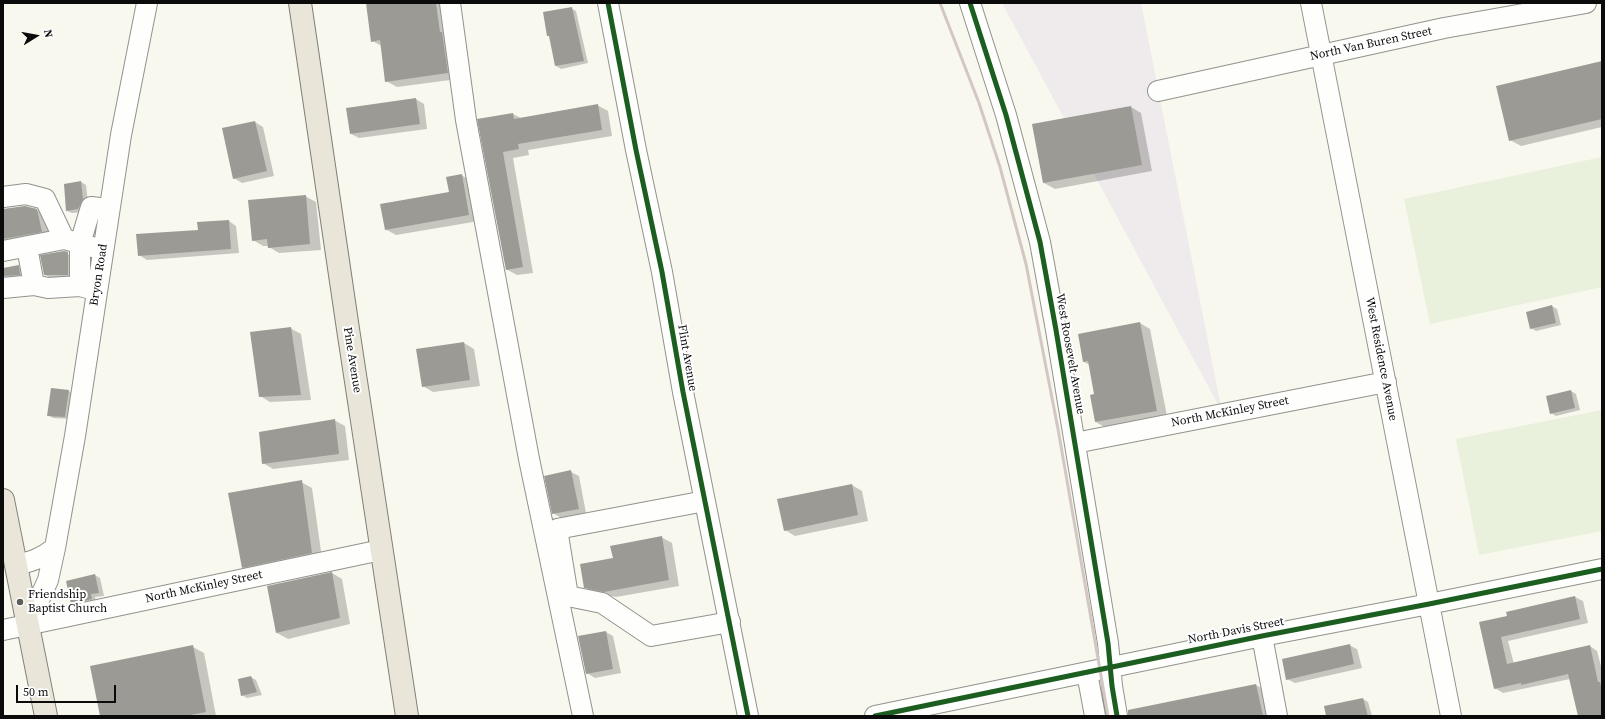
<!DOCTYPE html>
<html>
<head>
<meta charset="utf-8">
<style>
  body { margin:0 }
  #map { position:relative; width:1605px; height:719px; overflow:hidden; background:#f8f8ef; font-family:"Source Serif 4",serif }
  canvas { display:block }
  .frame { position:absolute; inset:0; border:4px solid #0b0b0b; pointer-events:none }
  .north { position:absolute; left:16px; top:16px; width:40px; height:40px; -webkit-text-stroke:3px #fff; paint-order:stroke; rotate:79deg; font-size:11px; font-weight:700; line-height:16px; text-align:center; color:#0b0b0b }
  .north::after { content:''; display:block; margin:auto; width:14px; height:18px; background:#0b0b0b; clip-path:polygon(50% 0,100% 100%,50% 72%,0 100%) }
  .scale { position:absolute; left:16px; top:685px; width:100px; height:18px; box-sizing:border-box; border:2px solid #0b0b0b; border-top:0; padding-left:5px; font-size:12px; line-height:14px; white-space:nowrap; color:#0b0b0b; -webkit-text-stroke:3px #fff; paint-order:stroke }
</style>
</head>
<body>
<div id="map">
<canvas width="1605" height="719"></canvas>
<div class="frame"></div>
<div class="north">N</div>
<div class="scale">50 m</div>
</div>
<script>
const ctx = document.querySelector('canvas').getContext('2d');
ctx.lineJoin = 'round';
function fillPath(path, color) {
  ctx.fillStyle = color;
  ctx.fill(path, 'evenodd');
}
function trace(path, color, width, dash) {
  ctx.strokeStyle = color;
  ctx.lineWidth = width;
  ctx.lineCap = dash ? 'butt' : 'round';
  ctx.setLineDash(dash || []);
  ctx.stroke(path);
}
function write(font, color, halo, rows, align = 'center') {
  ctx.font = font + ' "Source Serif 4",serif';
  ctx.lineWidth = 4;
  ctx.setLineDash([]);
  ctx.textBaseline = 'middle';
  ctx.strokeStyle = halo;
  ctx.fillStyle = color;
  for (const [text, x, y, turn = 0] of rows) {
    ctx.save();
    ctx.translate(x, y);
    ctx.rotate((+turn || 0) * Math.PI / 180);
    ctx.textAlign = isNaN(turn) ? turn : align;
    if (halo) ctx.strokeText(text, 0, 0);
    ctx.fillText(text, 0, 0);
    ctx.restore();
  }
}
fillPath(new Path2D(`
  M1002 3H1141L1222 412Z`), '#efeaec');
fillPath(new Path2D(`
  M1602 157V287L1430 324 1404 199Z
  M1602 410V531L1479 555 1456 439Z`), '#e9f0db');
fillPath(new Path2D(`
  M367 3H445L458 79 397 87 386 81 382 46 372 41Z
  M571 8 576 11 588 63 561 69 556 66Z
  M1602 62V127L1521 146 1510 140Z
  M416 99 424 104 427 129 359 138 351 134Z
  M597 105 608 111 612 136 528 150 529 155 513 158 533 273 517 275 506 269 479 120 513 114 521 118Z
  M1131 107 1141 113 1152 171 1055 189 1044 183 1034 125Z
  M255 122 263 127 274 176 242 183 234 178Z
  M461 175 472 181 479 221 396 235 385 229 450 193Z
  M81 182 86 185 88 202 83 212 72 213 67 211Z
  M305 196 316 202 321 250 279 253 269 247V246H263L253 240Z
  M37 210 45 214 49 236 3 247V211Z
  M229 221 236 226 239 253 147 260 139 255 199 230Z
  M63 252 76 258V279H53L45 275Z
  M18 266 23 269 25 277 3 279V269Z
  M1552 306 1557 309 1561 325 1536 331 1531 328Z
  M1140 323 1150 329 1167 416 1106 428 1096 422V395L1090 365 1084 362 1079 335Z
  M290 328 301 334 311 400 270 402 260 396Z
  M464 343 474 349 480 386 433 392 423 386Z
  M69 391 74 394 70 419 53 418 48 415Z
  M1571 391 1576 394 1580 410 1556 416 1551 413Z
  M334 420 345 426 349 460 273 469 263 463Z
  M571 472 579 476 586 513 561 518 553 513Z
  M301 482 312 488 322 558 253 573 243 567Z
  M852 485 862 491 868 521 795 536 785 530Z
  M661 537 672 543 679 586 616 597 595 593 585 587 614 559Z
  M332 573 342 579 350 624 288 639 277 633 268 587Z
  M95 575 100 578 104 596 95 597 96 602 76 606 71 603 68 581Z
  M1575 597 1583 601 1588 623 1508 641 1514 664 1590 646 1597 651 1602 670V716H1579L1570 679 1503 693 1495 688 1480 623 1508 617Z
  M606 632 613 636 621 673 595 678 587 673Z
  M1349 645 1357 649 1362 668 1295 683 1287 679Z
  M193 647 204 653 216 716H101Z
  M251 677 256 680 262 695 247 698 242 695Z
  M1256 685 1267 691 1272 716H1138Z
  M1363 699 1368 702 1372 716H1327L1325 707Z`), '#0003');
fillPath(new Path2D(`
  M366 3H436L440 32H442L448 73 385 82 380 40 371 42Z
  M572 7 584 61 555 66 549 36H547L543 12Z
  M1602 61V119L1509 141 1496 86Z
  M416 98 420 124 350 134 346 108Z
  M598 104 602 130 518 144 519 149 503 152 523 267 506 270 477 119 513 113 514 119Z
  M1131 106 1142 165 1043 183 1032 124Z
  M255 121 267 171 233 179 222 128Z
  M462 174 469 215 385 230 380 204 449 192 446 177Z
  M81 181 83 199 78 209 66 211 64 184Z
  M306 195 310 244 268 248 267 239 252 241 248 200Z
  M25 206 37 209 42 232 3 239V209Z
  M229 220 231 249 138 256 136 234 198 230 197 222Z
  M64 251 68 252V275H44L40 255Z
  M19 265 20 275 3 276V268Z
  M1552 305 1556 323 1530 329 1526 312Z
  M1140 322 1157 411 1095 422 1090 395 1094 394 1088 361 1083 362 1078 334Z
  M291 327 301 395 259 397 250 332Z
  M464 342 470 380 422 387 416 349Z
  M51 388 69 390 65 417 47 416Z
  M1571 390 1575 408 1550 414 1546 396Z
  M335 419 339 454 262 464 259 432Z
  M571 470 579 509 552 514 544 476Z
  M302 480 312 553 242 568 228 493Z
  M852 484 858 515 784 531 777 499Z
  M662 536 669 580 604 592 584 588 580 564 613 558 610 546Z
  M332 572 340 618 276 633 267 586Z
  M95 574 99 593 91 594 92 599 71 604 66 581Z
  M1575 596 1580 619 1501 637 1507 664 1590 645 1598 682H1600L1602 691V716H1578L1568 674 1521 685V683L1494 689 1479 622 1507 616 1506 612Z
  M606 631 613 669 586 674 578 636Z
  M1350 644 1354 664 1286 680 1282 659Z
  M193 645 206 712 185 716H100L90 666Z
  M251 676 257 692 241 696 238 679Z
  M1256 684 1263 716H1128V710Z
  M1363 698 1368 716H1326L1324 706Z`), '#9b9a95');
const minor = new Path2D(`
  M450 3 466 120 529 459 583 716
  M608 3 636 150 662 272 683 392 748 716
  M970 3 1006 115 1040 242 1056 330 1108 643 1112 686 1117 716
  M1311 3 1451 716
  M1158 91 1444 28 1586 3
  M3 197 26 194 45 199 64 239
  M27 247 34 285
  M3 251 64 239 103 250
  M80 286V244L91 207 109 209
  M3 288 34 285 48 288 80 286 91 289
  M1075 443 1386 382
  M705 501 557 529 568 596 602 603 651 636 730 622
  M16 565C31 562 42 558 55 548
  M28 624 48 580 55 548 75 436 121 135 147 3
  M3 630 381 550
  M1262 636 1277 716
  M1087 673 1095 716
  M875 716 1262 636 1429 604 1602 569`);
const major = new Path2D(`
  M300 3 348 329 407 716
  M3 500 46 716`);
trace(minor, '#92928e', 22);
trace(major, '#7f7f7b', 24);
trace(minor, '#fefefd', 20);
trace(major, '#e9e6d9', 22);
trace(new Path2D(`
  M940 3 979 103 1000 167 1026 264 1058 429 1108 716`), '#d3c7c4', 3);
trace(new Path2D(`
  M608 3 636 150 662 272 683 392 748 716
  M970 3 1006 115 1040 242 1056 330 1108 643 1112 686 1117 716
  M875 716 1262 636 1429 604 1602 569`), '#1b5e20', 5);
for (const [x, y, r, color] of [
  [20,602,4,"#5e5e5b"]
]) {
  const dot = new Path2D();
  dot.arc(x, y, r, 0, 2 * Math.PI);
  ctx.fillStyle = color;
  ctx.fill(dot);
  trace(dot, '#fff', 1.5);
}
write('12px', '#0b0b0b', '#fff', [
  ["North Van Buren Street",1371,44,-12],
  ["Bryon Road",99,275,-81],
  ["West Roosevelt Avenue",1070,354,80],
  ["Flint Avenue",687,358,80],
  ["West Residence Avenue",1381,359,79],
  ["Pine Avenue",352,360,81],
  ["North McKinley Street",1230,412,-11],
  ["North McKinley Street",204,587,-12],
  ["North Davis Street",1236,631,-11]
]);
write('12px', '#0b0b0b', '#fff', [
  ["Friendship",28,595],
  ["Baptist Church",28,609]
], 'left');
</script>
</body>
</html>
